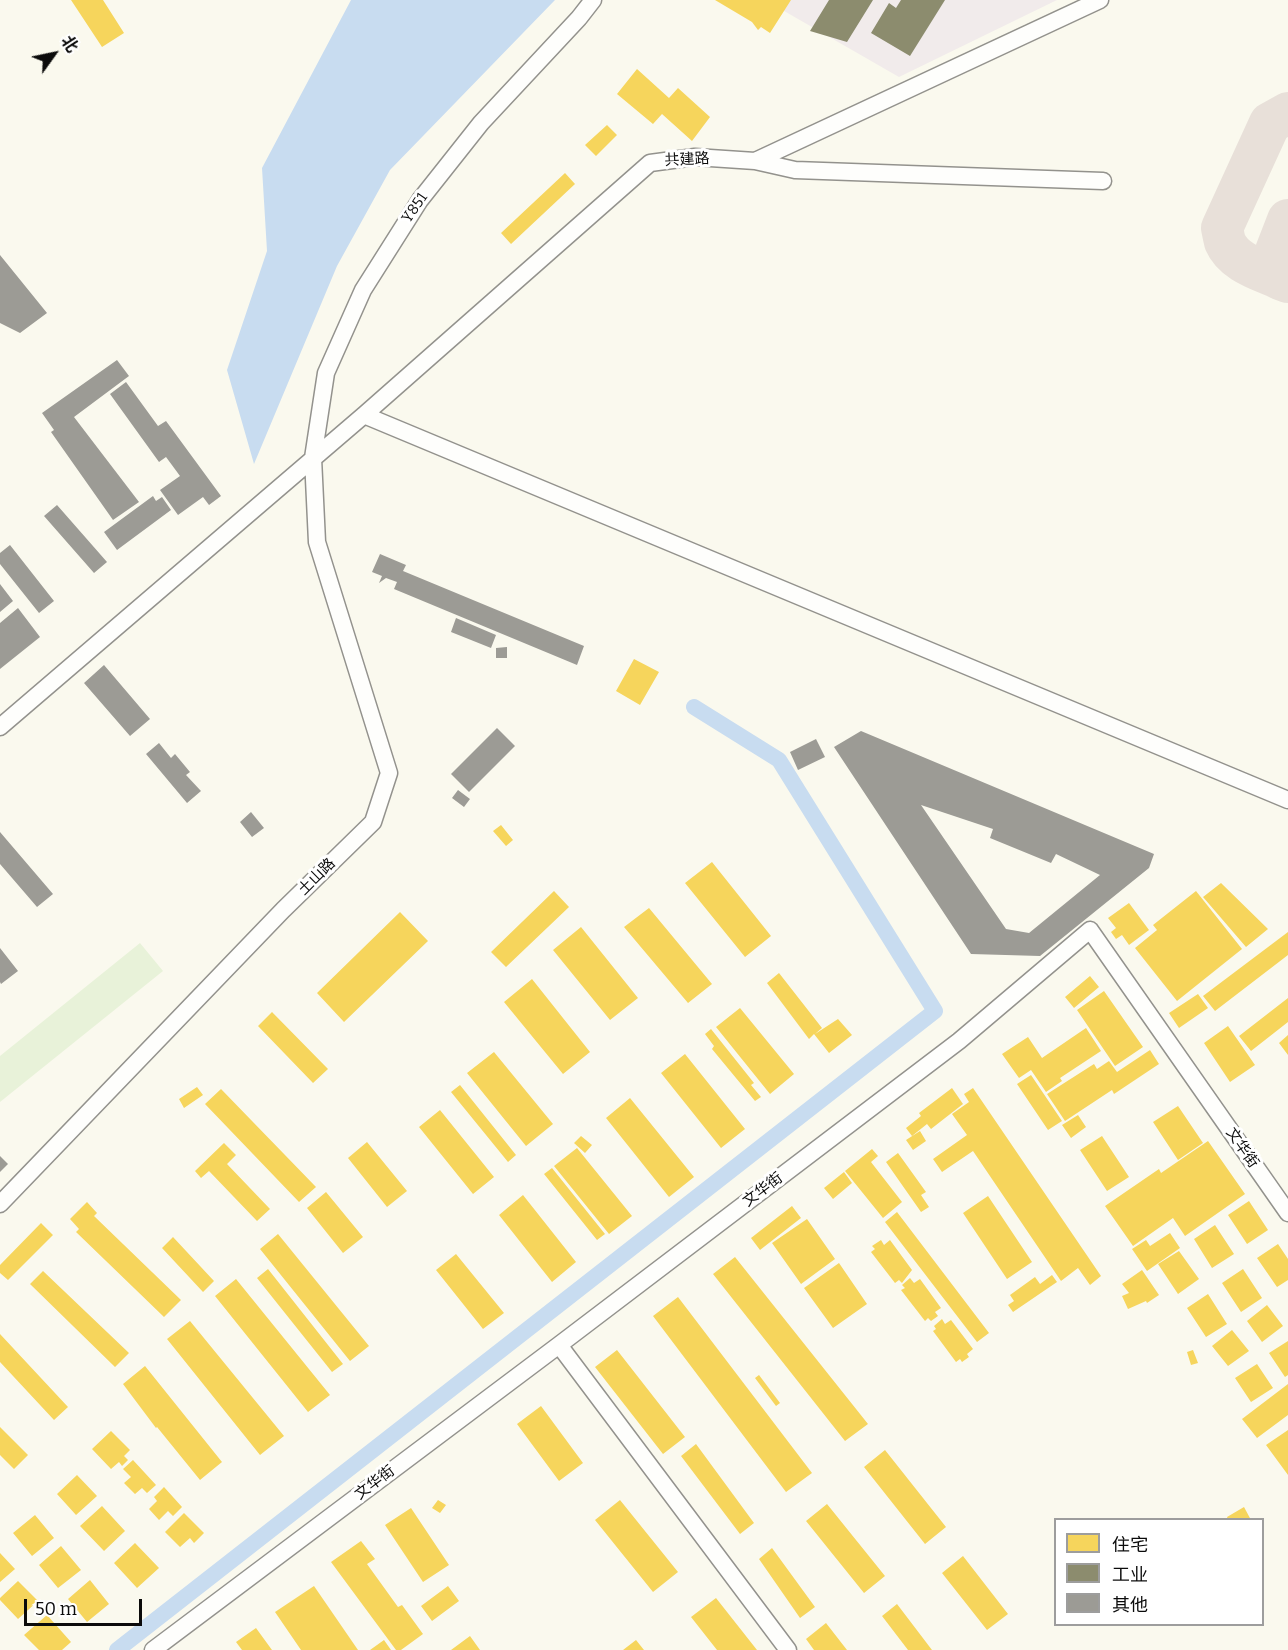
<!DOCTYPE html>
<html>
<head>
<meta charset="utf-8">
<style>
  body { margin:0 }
  #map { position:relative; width:1288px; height:1650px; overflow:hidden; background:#faf9ee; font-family:Bitter,"Noto Sans SC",serif }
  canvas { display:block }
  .legend { position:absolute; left:1054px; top:1518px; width:210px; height:108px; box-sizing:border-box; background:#fff; border:2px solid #9d9d9d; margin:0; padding:8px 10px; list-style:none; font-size:18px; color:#0b0b0b }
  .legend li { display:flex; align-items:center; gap:12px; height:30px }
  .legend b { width:30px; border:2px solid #9d9d9d }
  .north { position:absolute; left:24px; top:24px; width:60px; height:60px; -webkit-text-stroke:4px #fff; paint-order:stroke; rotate:57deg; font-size:16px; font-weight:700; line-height:24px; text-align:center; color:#0b0b0b }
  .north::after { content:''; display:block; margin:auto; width:21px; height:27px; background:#0b0b0b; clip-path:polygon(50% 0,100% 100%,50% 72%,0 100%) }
  .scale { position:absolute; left:24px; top:1599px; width:118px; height:27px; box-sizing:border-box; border:3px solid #0b0b0b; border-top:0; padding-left:8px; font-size:18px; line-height:21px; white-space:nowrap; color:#0b0b0b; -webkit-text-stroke:4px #fff; paint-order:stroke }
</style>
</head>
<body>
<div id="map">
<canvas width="1288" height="1650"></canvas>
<ul class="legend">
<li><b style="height:16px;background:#f6d55c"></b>住宅</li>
<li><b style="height:16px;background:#8c8c6e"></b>工业</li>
<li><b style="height:16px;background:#9c9b95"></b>其他</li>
</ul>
<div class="north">北</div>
<div class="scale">50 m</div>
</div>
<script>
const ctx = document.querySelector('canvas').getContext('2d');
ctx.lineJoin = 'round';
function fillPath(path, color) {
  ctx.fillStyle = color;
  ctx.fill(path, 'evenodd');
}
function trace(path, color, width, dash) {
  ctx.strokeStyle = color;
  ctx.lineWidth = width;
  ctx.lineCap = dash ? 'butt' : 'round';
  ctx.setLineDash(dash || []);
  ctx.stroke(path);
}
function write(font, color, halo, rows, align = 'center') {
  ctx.font = font + ' Bitter,"Noto Sans SC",serif';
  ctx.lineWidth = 6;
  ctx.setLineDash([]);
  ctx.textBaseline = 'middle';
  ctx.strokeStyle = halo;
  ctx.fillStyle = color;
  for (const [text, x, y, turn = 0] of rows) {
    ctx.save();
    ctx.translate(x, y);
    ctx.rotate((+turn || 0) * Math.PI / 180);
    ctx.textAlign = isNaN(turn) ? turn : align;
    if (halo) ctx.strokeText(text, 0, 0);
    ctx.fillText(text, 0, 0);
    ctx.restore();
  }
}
fillPath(new Path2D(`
  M765 0H1057L899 77Z`), '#f1ebeb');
fillPath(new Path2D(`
  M140 943 163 971 0 1102V1056Z`), '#e8f2d9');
fillPath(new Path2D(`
  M351 0H555L390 170 337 266 254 464 227 370 267 251 262 168Z`), '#c8dcf0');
fillPath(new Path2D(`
  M71 0H103L124 33 102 47Z
  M715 0H791L770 33 761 27 758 30 752 22Z
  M637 69 669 98 678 88 710 117 692 141 662 114 653 124 617 94Z
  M607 125 617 135 596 156 585 145Z
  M565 173 575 184 511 244 501 233Z
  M634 659 659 672 640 705 616 691Z
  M501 825 513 840 506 846 493 831Z
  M712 862 771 936 745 957 685 883Z
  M1221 883 1268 929 1246 947 1203 897Z
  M554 891 569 907 506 967 491 952Z
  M1196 891 1242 949 1177 1001 1135 948 1157 930 1153 925Z
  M1129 903 1149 930 1129 945 1122 935 1116 939 1111 932 1116 928 1108 918Z
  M649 908 712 984 688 1003 624 927Z
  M400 912 428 941 344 1022 317 993Z
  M581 927 638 998 610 1020 553 950Z
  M1288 932V955L1215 1011 1203 996Z
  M779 973 822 1028 815 1034 838 1019 852 1035 829 1053 814 1034 809 1039 767 983Z
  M1090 976 1099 987 1074 1008 1065 997Z
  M532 979 590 1052 563 1074 504 1002Z
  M1104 991 1143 1047 1115 1066 1077 1010Z
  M1198 994 1208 1008 1179 1028 1169 1013Z
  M1288 998V1022L1251 1051 1239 1036Z
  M740 1008 794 1074 770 1094 716 1027Z
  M272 1012 328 1069 313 1083 258 1026Z
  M1228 1026 1255 1065 1230 1082 1204 1043Z
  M1086 1028 1101 1051 1060 1078 1062 1081 1046 1092 1031 1070 1019 1078 1002 1054 1028 1037 1042 1058Z
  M711 1029 754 1083 751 1085 761 1097 755 1101 712 1049 714 1046 705 1034Z
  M1288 1035V1055L1279 1043Z
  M1150 1050 1159 1064 1114 1094 1112 1090 1065 1121 1047 1094 1094 1064 1097 1069 1109 1061 1117 1072Z
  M494 1052 553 1124 526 1146 467 1073Z
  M685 1054 745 1129 721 1148 661 1073Z
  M1031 1075 1062 1121 1048 1130 1017 1084Z
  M460 1085 516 1155 508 1162 451 1092Z
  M197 1087 203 1095 184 1108 179 1099Z
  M952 1088 963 1104 931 1129 927 1124 912 1136 906 1128 921 1116 919 1113Z
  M973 1088 1101 1276 1090 1285 1078 1268 1061 1281 973 1151 942 1172 933 1159 967 1135 952 1114 969 1102 964 1094Z
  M221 1089 316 1187 299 1202 205 1104Z
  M630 1098 694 1177 669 1197 606 1118Z
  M1178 1106 1203 1143 1178 1160 1153 1122Z
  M440 1110 494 1177 473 1194 419 1127Z
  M1078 1115 1086 1127 1071 1138 1062 1125Z
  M920 1131 926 1141 913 1150 906 1140Z
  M581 1136 592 1145 585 1153 574 1143Z
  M1102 1136 1129 1177 1107 1191 1080 1150Z
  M1208 1141 1245 1194 1185 1236 1173 1218 1133 1246 1105 1206 1159 1169 1161 1173Z
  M367 1142 407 1191 387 1207 348 1158Z
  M224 1143 236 1155 227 1164 270 1209 257 1221 209 1171 201 1178 195 1171Z
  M577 1148 632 1216 609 1234 554 1166Z
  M872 1149 878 1156 871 1162 902 1202 883 1218 845 1171Z
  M898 1153 926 1192 921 1195 929 1207 921 1212 886 1162Z
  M552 1168 605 1234 597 1240 544 1174Z
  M844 1172 852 1183 833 1199 824 1188Z
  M326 1192 363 1237 343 1253 307 1208Z
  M523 1195 576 1262 552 1282 499 1215Z
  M988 1196 1032 1262 1007 1279 963 1213Z
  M1249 1201 1268 1230 1247 1244 1228 1215Z
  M87 1202 97 1213 94 1216 181 1300 164 1317 76 1232 79 1229 70 1219Z
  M792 1206 801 1218 760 1250 751 1238Z
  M897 1212 989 1333 977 1342 885 1222Z
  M807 1219 835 1259 801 1284 772 1243Z
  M41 1223 53 1235 8 1280 0 1273V1265Z
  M1215 1225 1234 1254 1212 1268 1194 1239Z
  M1170 1233 1180 1248 1147 1271 1132 1249 1146 1240 1150 1246Z
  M278 1234 369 1346 350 1361 260 1249Z
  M173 1237 214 1281 203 1292 162 1248Z
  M881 1240 884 1245 890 1240 912 1270 902 1283 899 1280 895 1283 871 1252 875 1249 872 1246Z
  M1278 1244 1288 1259V1280L1277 1287 1257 1258Z
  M1179 1251 1199 1279 1178 1294 1158 1264Z
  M456 1254 504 1313 483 1329 436 1270Z
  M735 1257 868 1424 845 1441 713 1274Z
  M839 1263 867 1304 833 1328 804 1288Z
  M268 1269 343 1364 332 1372 257 1278Z
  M1243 1269 1262 1298 1241 1312 1222 1283Z
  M1142 1270 1159 1295 1147 1303 1146 1301 1128 1309 1122 1296 1129 1293 1122 1284Z
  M43 1271 129 1353 115 1367 30 1284Z
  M1052 1275 1057 1282 1013 1312 1008 1305 1014 1301 1010 1295 1035 1277 1040 1284Z
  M910 1278 914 1283 920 1279 941 1308 935 1312 938 1316 931 1321 928 1318 925 1321 901 1290 905 1288 902 1285Z
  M236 1279 330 1395 308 1412 215 1296Z
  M1208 1294 1227 1324 1206 1337 1187 1308Z
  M678 1297 812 1473 786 1492 653 1316Z
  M1267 1305 1283 1326 1262 1342 1247 1321Z
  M942 1319 945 1324 951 1320 973 1349 967 1354 969 1357 962 1362 960 1359 956 1362 933 1331 936 1329 934 1326Z
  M190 1321 284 1436 260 1455 167 1339Z
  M1232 1330 1249 1351 1228 1366 1212 1346Z
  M0 1334 68 1407 54 1420 0 1362Z
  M1288 1341V1375L1285 1377 1269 1353Z
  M617 1350 685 1437 663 1454 595 1367Z
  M1193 1350 1198 1363 1191 1365 1187 1352Z
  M1257 1364 1273 1388 1251 1402 1235 1378Z
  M145 1366 222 1462 200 1480 157 1427 156 1428 123 1384Z
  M759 1375 780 1403 776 1406 755 1378Z
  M1288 1384V1415L1257 1438 1242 1419Z
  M541 1406 583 1463 559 1481 517 1424Z
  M0 1427 28 1455 14 1469 0 1455Z
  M1288 1430V1475L1266 1445Z
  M111 1431 130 1450 124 1456 128 1460 122 1466 119 1462 111 1469 92 1449Z
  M696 1444 754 1523 740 1534 681 1456Z
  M885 1450 946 1527 925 1544 864 1467Z
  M133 1460 156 1485 147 1493 142 1488 135 1494 124 1483 131 1477 123 1469Z
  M77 1475 97 1496 76 1515 57 1494Z
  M164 1487 182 1507 173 1516 168 1511 159 1520 149 1509 157 1501 154 1497Z
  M438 1500 446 1505 440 1513 432 1508Z
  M620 1500 678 1572 653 1592 595 1520Z
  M827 1504 885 1576 864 1593 806 1521Z
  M102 1506 125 1531 104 1551 80 1526Z
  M1244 1507 1251 1520H1228L1227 1517Z
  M411 1508 449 1565 423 1582 385 1525Z
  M184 1513 204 1533 194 1543 190 1538 180 1547 165 1532Z
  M35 1515 54 1538 32 1556 13 1533Z
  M361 1541 375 1559 367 1564 398 1607 402 1605 423 1634 401 1650H396L331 1562Z
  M135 1543 159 1568 137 1588 114 1563Z
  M61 1546 81 1570 58 1588 39 1565Z
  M772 1548 815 1607 800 1618 759 1559Z
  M0 1553 15 1569 0 1582Z
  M963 1556 1008 1614 987 1630 942 1573Z
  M90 1580 109 1604 87 1622 68 1599Z
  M18 1581 38 1601 18 1619 0 1600V1598Z
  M314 1586 358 1650H301L275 1612Z
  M448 1586 459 1601 432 1621 421 1606Z
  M716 1598 757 1650H717L691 1617Z
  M897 1604 932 1650H908L882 1616Z
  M47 1615 71 1642 62 1650H39L24 1635Z
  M826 1623 847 1650H814L806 1639Z
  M256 1628 272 1650H242L236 1642Z
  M470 1636 480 1650H451Z
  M384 1640 391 1650H370Z
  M636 1640 644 1650H623Z`), '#f6d55c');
fillPath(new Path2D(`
  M829 0H873L847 42 810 31Z
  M901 0H945L910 56 871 33 889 3 896 8Z`), '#8c8c6e');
trace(new Path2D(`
  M117 1650 935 1011 779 760 694 707`), '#c8dcf0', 16);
trace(new Path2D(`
  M1288 220 1276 251 1280 279 1288 282
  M1280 279C1261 270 1234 263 1225 242 1224 238 1223 233 1222 228L1270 123 1288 113`), '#e8e0d9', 42);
fillPath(new Path2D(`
  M0 255 47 313 20 333 0 323Z
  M117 360 129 376 74 417 139 502 113 520 51 432 54 430 42 413Z
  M126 382 158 426 166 421 221 496 209 505 203 497 178 515 160 490 180 476 166 457 159 462 110 394Z
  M153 496 156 501 162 497 171 510 117 550 104 532Z
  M57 505 107 562 94 573 44 516Z
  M10 545 54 601 39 613 0 564V553Z
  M380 554 406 565 403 571 584 646 577 665 394 589 397 582 386 578 379 583 382 576 372 572Z
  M0 584 13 601 0 612Z
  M18 608 40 637 0 669V623Z
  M456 618 496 635 491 648 451 632Z
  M507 647V658H496V648Z
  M104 665 150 719 130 736 84 683Z
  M497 728 515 746 469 792 451 774Z
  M861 731 1154 854 1149 868 1040 956 971 954 834 747ZM921 805 993 829 990 838 1051 863 1056 854 1100 875 1029 933 1006 929Z
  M816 739 825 757 798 770 790 752Z
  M159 743 171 758 175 754 190 772 186 775 201 791 187 803 146 754Z
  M458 790 470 799 464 807 452 798Z
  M251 812 264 828 252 837 240 822Z
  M0 832 53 894 37 907 0 864Z
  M0 948 18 971 1 984 0 982Z
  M0 1156 8 1164 0 1172Z`), '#9c9b95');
const minor = new Path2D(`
  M755 161 795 170 1103 181
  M364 415 1288 800
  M0 727 364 415 650 163 695 157 755 161 1100 0
  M0 1204 283 910 373 822 389 773 317 542 313 458 326 373 363 290 420 200 481 123 579 18 593 0
  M559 1345 788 1650
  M153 1650 559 1345 959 1041 1090 930 1288 1213`);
trace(minor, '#93928d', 19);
trace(minor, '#fefefc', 16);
write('15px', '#0b0b0b', '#fff', [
  ["共建路",687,160,-3],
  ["Y851",415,208,-56],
  ["土山路",317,877,-45],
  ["文华街",1242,1148,55],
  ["文华街",763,1190,-37],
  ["文华街",375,1483,-37]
]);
</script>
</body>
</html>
